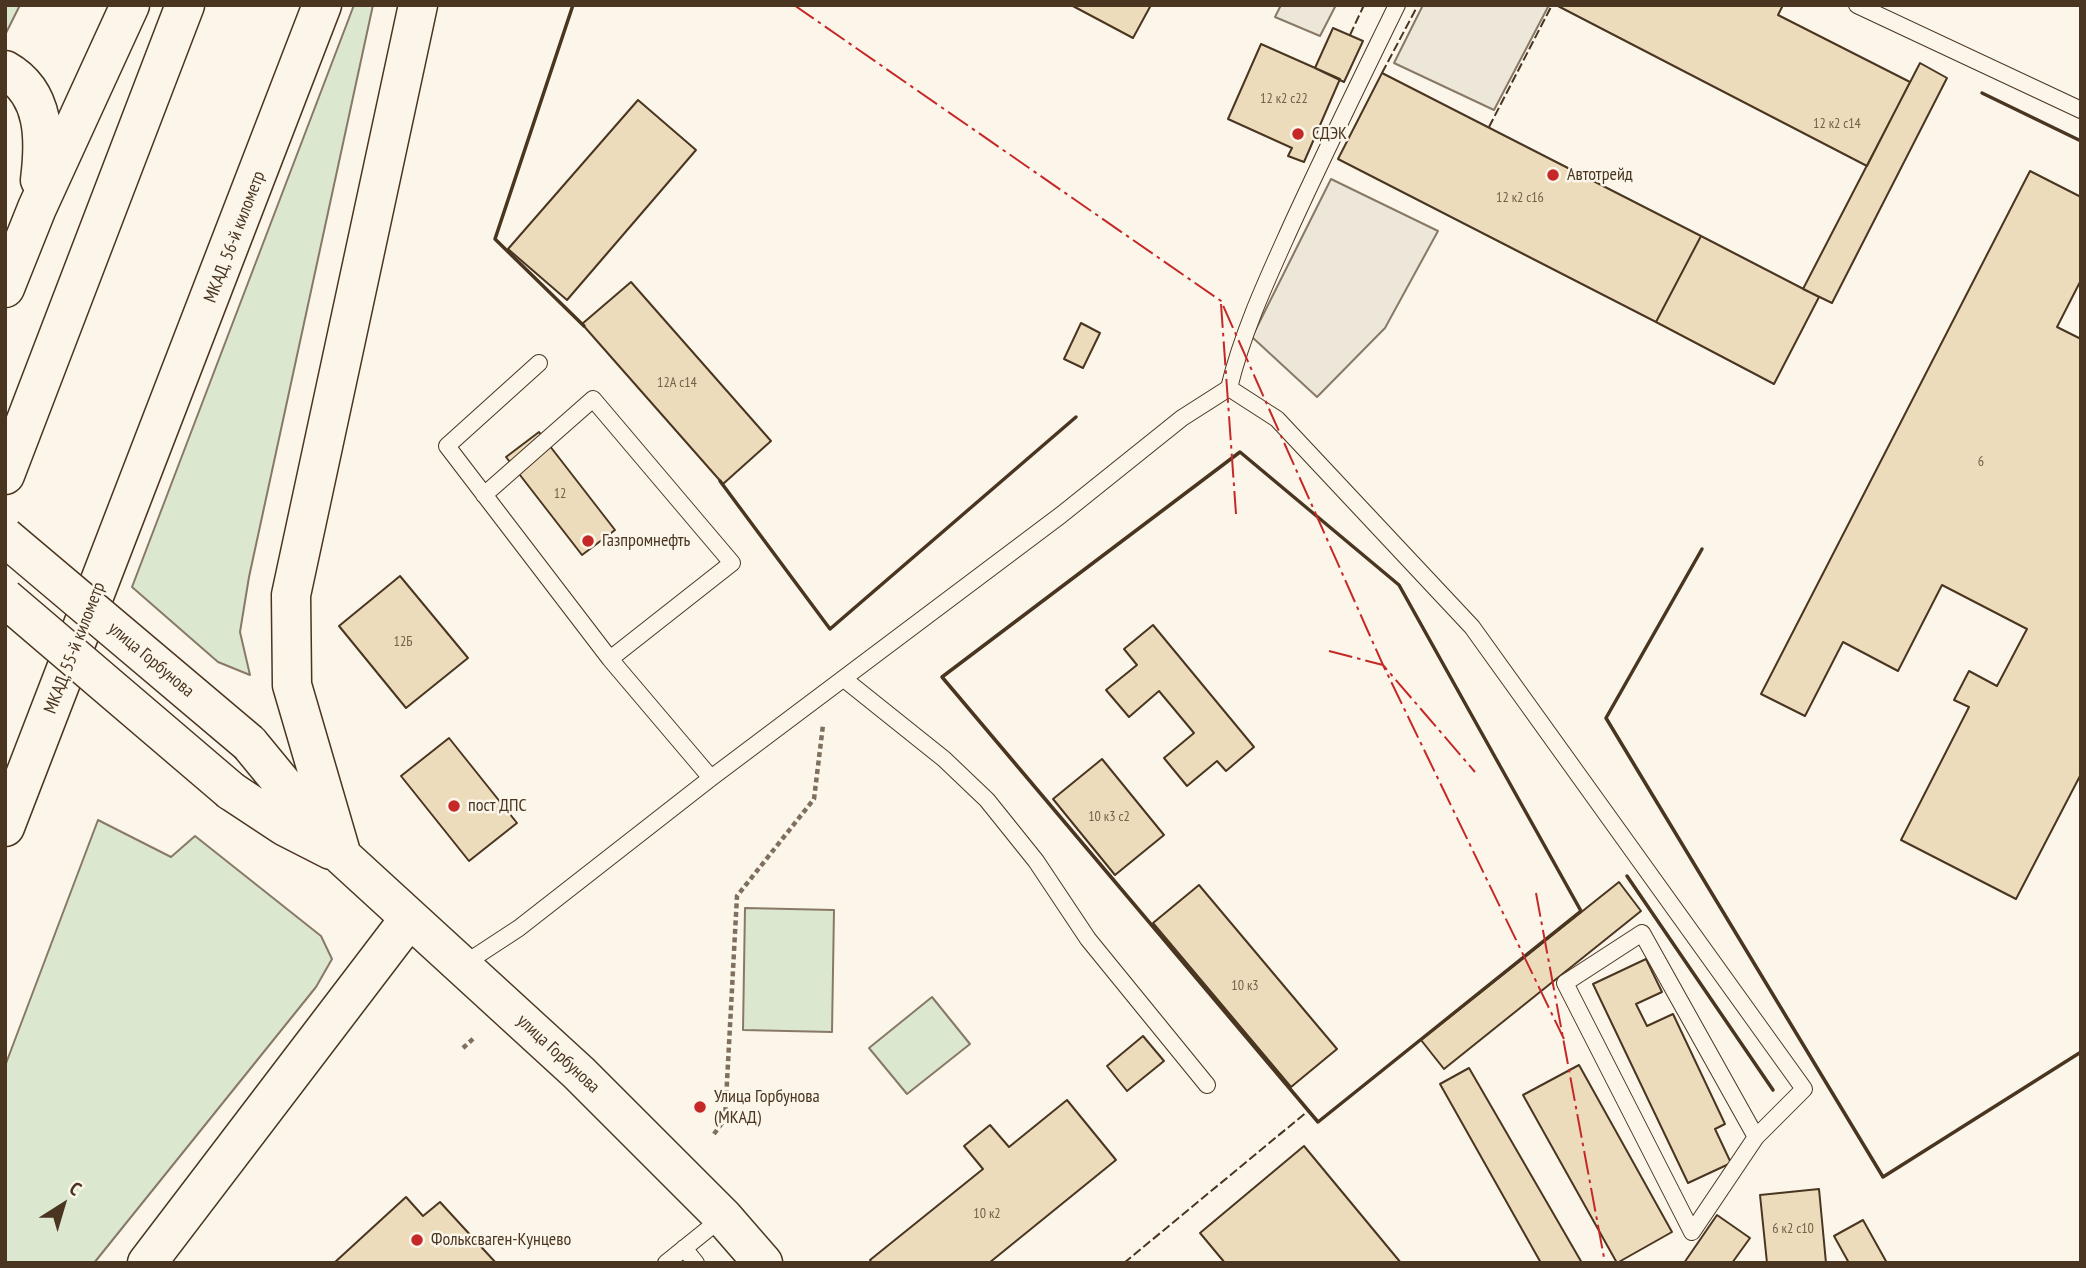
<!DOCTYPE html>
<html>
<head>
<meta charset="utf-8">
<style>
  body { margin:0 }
  #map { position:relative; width:2086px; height:1268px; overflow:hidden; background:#fbf6e9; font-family:"PT Sans Narrow",sans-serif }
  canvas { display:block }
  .frame { position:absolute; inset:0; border:7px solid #4a3520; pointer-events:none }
  .north { position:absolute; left:28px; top:1170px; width:70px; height:70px; -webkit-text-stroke:5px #fbf6e9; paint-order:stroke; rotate:37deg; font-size:19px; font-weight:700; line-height:28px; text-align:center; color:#4a3520 }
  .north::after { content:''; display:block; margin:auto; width:24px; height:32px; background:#4a3520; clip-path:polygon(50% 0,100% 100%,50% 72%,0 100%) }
</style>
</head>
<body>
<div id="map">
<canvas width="2086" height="1268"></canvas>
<div class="frame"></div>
<div class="north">С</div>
</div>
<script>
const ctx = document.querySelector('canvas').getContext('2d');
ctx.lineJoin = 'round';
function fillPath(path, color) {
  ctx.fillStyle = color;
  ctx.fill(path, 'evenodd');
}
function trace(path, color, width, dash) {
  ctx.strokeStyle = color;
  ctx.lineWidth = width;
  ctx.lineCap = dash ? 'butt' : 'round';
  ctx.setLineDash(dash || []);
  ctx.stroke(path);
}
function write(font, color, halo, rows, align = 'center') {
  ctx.font = font + ' "PT Sans Narrow",sans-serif';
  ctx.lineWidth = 5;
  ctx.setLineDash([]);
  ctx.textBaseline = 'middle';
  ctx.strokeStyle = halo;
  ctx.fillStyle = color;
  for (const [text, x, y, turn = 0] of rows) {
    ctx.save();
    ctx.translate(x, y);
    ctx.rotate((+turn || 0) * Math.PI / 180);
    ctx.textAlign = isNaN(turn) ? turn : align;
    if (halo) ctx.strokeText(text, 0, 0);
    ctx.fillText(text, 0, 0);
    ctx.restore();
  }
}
const green = new Path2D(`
  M5 5H20L5 35Z
  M354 5H373L249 577 240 632 250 675 218 662 132 587Z
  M98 820 171 857 195 836 321 936 332 959 316 987 94 1263H5V1066Z
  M745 908 834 910 832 1032 743 1030Z
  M932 997 970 1044 907 1094 869 1048Z`);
fillPath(green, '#dce7d0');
trace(green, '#887966', 2);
const parking = new Path2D(`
  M1281 5H1336L1320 36 1275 17Z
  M1423 5H1549L1494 110 1394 63Z
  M1331 179 1438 231 1385 328 1317 397 1252 337Z`);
fillPath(parking, '#ede7d9');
trace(parking, '#887966', 2);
const building = new Path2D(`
  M1071 5H1151L1133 38Z
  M1556 5H1783L1778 15 1910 82 1867 166Z
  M1333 28 1363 41 1344 82 1315 68Z
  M1261 44 1340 79 1304 162 1288 156 1292 148 1228 119Z
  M1920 63 1947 78 1832 303 1803 289Z
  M1382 73 1701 236 1656 322 1338 159Z
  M638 100 696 150 567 300 508 249Z
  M2030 171 2081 197V280L2057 327 2081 339V774L2016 899 1901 840 1969 707 1954 700 1969 671 1997 686 2027 629 1942 585 1898 671 1843 642 1805 716 1761 694Z
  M1701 236 1819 297 1774 384 1656 322Z
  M631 282 771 441 723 484 582 324Z
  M1081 323 1100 333 1083 368 1064 359Z
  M539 432 615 530 582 555 506 457Z
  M400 576 468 658 406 708 339 626Z
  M1153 625 1254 747 1226 771 1217 761 1187 786 1164 758 1194 733 1159 691 1129 717 1106 690 1137 665 1124 649Z
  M449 738 517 823 469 861 401 776Z
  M1102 759 1164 835 1115 875 1053 799Z
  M1619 882 1641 911 1444 1069 1421 1040Z
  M1199 885 1337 1049 1291 1087 1153 923Z
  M1646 959 1662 992 1636 1004 1647 1026 1673 1014 1725 1124 1715 1129 1731 1163 1688 1183 1593 984Z
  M1143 1036 1164 1061 1127 1091 1107 1066Z
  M1579 1065 1672 1232 1617 1263 1523 1095Z
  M1469 1068 1582 1263H1541L1440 1084Z
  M1067 1100 1116 1160 989 1263H872L870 1260 983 1169 964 1146 990 1125 1009 1147Z
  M1304 1146 1401 1263H1225L1200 1233Z
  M1819 1189 1826 1263H1767L1760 1195Z
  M406 1197 423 1216 440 1202 496 1263H334Z
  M1717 1215 1750 1238 1732 1263H1684Z
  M1863 1220 1887 1263H1849L1834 1236Z`);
fillPath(building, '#ecdcbc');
trace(building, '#4a3520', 2);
const lane = new Path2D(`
  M1857 5 2081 110
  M539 363 447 446 610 659 711 778
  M1229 388C1242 334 1265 284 1288 233 1323 156 1360 81 1397 5
  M484 495 593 399 732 563 610 659
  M844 679 944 759 987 800 1036 861 1088 939 1207 1085
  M461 966 519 928 711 778 1061 515 1182 418 1229 388 1277 419 1472 627 1804 1089 1756 1137 1692 1232 1565 983 1642 933 1756 1137
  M684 1248 696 1263
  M666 1263 723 1217`);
const secondary = new Path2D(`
  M5 70C46 93 45 140 40 180
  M5 288 37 208 130 5
  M249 743 342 856 579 1073 723 1217 763 1263
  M231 791 284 826 331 850
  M342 856 292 685 291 595 418 5
  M147 1263 409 919`);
const highway = new Path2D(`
  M5 475 185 5
  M5 827 322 5`);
trace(lane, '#4a3520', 18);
trace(secondary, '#4a3520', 41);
trace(highway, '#4a3520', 41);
trace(new Path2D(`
  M463 1048 474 1038
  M714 1134 725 1119 737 896 814 799 823 725`), '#7f6f5c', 4.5, [5, 3.5]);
trace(lane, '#fbf6e9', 16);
trace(secondary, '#fbf6e9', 38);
trace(highway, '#fbf6e9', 38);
const secondaryBridge = new Path2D(`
  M5 537 249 743
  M5 598 231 791`);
trace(secondaryBridge, '#4a3520', 41, []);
trace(secondaryBridge, '#fbf6e9', 38);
trace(new Path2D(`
  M1350 35 1364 5
  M1382 73 1418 5
  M1489 127 1552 5
  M1124 1263 1308 1111`), '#4a3520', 2, [9, 3.5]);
trace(new Path2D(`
  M573 5 495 239 584 326
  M1982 93 2081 141
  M1240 452 1399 585 1581 911 1318 1122 942 677Z
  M720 481 830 629 1076 417
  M1702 549 1606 718 1883 1177 2081 1052
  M1627 876 1773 1090`), '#4a3520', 3.5);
trace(new Path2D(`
  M794 5 1221 301 1383 665 1475 772
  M1221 304 1236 514
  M1329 651 1383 665 1564 1039
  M1536 893 1605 1263`), '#c62828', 2, [24, 5, 3.5, 5]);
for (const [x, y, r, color] of [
  [1298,134,7,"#c62828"],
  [1553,175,7,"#c62828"],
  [588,541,7,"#c62828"],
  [454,806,7,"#c62828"],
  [700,1107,7,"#c62828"],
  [417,1240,7,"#c62828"]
]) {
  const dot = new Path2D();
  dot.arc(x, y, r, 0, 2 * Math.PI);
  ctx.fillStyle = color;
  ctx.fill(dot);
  trace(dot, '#fbf6e9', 2.5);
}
write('14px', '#725f47', null, [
  ["12 к2 с22",1284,99],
  ["12 к2 с14",1837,124],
  ["12 к2 с16",1520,198],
  ["12А с14",677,383],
  ["6",1981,462],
  ["12",560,494],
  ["12Б",403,642],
  ["10 к3 с2",1109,817],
  ["10 к3",1245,986],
  ["10 к2",987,1214],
  ["6 к2 с10",1793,1229]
]);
write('18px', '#4a3520', '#fbf6e9', [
  ["СДЭК",1312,134],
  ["Автотрейд",1567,175],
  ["Газпромнефть",602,541],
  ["пост ДПС",468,806],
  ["Улица Горбунова",714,1097],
  ["(МКАД)",714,1118],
  ["Фольксваген-Кунцево",431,1240]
], 'left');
write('18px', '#4a3520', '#fbf6e9', [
  ["МКАД, 56-й километр",235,237,-69],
  ["МКАД, 55-й километр",75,648,-69],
  ["улица Горбунова",151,660,40],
  ["улица Горбунова",558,1054,43]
]);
</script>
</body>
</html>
